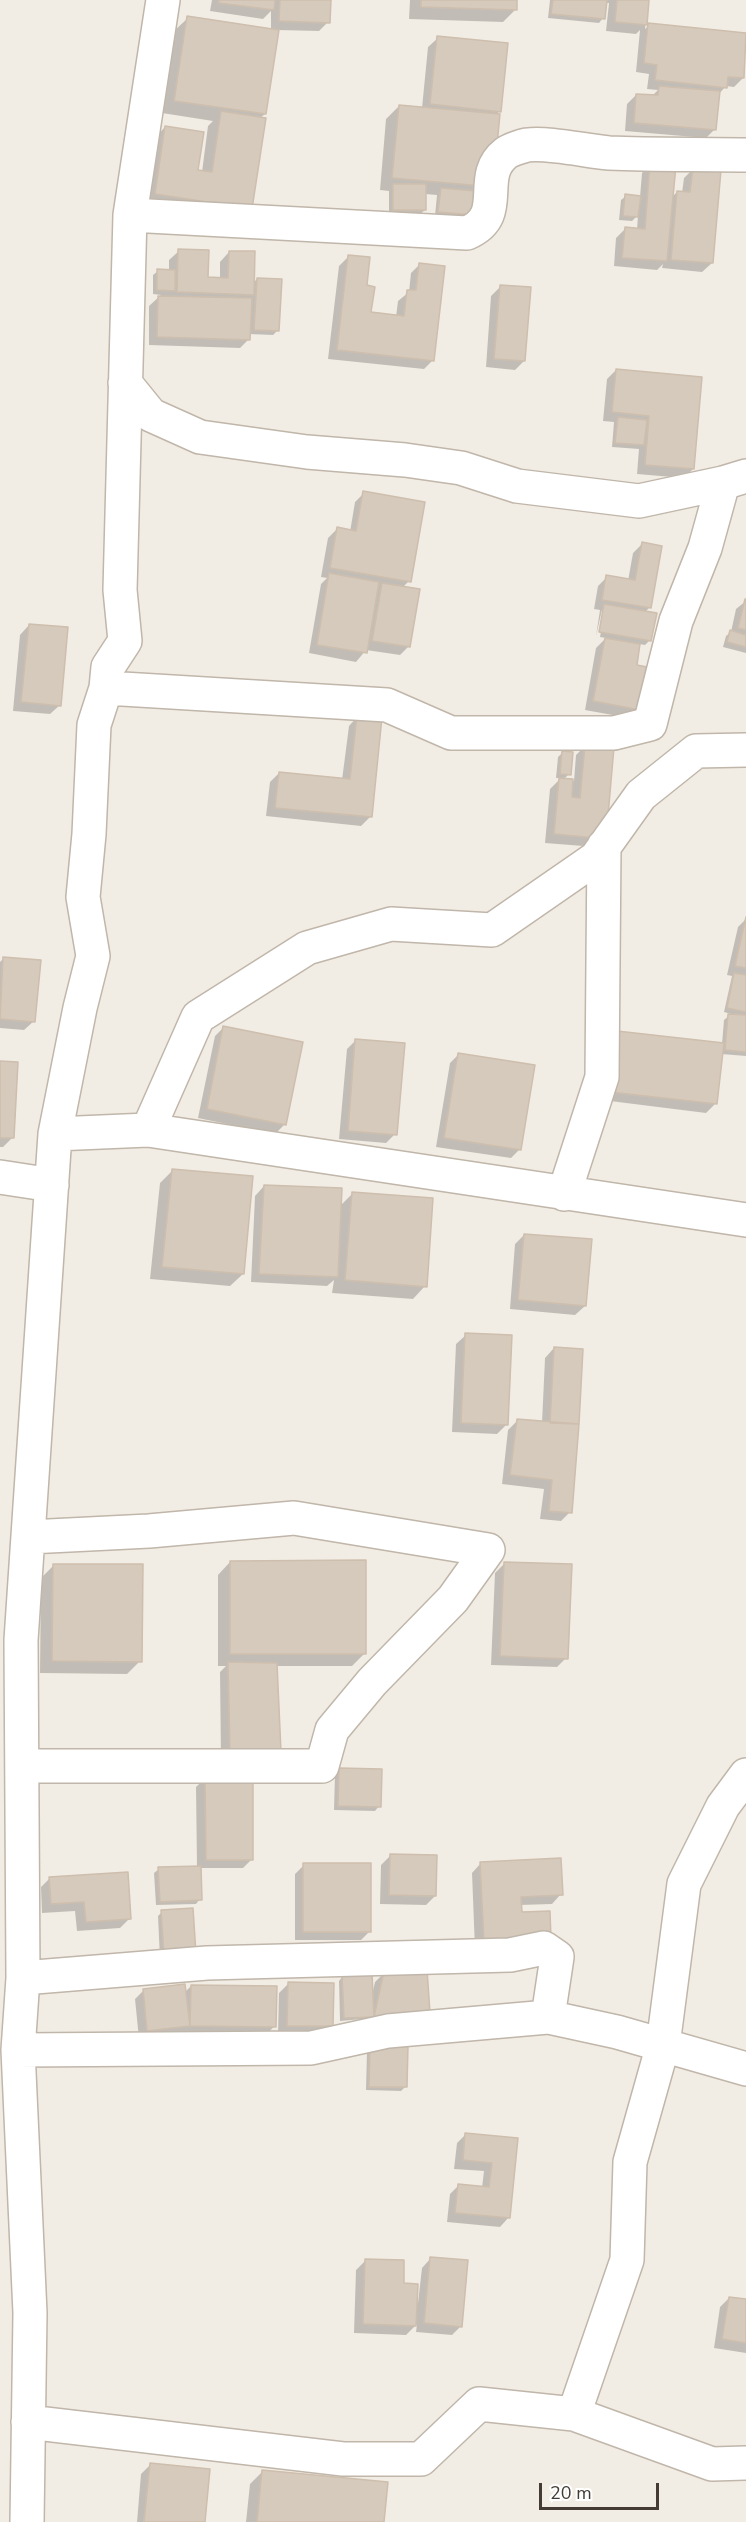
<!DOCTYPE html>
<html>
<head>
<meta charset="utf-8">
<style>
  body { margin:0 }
  #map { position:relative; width:746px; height:2522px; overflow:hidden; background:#f2ede4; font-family:"Nunito Sans",sans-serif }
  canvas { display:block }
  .scale { position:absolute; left:539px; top:2483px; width:120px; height:27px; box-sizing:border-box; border:3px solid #443c34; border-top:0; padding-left:8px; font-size:18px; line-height:21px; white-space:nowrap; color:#443c34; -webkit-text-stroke:4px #fff; paint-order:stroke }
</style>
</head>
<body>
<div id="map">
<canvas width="746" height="2522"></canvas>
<div class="scale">20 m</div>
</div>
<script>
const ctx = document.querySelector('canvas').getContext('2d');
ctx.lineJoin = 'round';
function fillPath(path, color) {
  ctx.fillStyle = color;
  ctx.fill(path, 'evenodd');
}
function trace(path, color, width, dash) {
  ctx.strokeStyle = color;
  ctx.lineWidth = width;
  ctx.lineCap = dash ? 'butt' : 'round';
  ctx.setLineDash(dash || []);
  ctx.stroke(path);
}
fillPath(new Path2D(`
  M212 0H329L328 22 319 31 277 30 265 114 260 118 251 208 143 207 153 140 165 127 197 171 202 172 208 126 213 121 162 113 175 30 188 18 271 30V11L263 19 210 11Z
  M410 0H516V9L503 22 409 19Z
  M550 0H648L645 29 649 25 746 35 743 78 734 87 726 86 718 95 715 129 706 138 625 131 627 104 636 95 652 96 658 90 647 89 649 74 636 72 640 30 636 34 606 31 609 3H605L603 18 599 23 548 18Z
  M438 38 500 111 495 115 468 219 435 216 437 195 425 194V210L420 214H389V191L380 190 386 119 399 106 422 108 428 47Z
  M651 164 671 198 677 192 682 193 684 178 693 169 712 263 702 272 662 268 663 264 657 270 614 266 616 238 625 229 637 230 638 215 632 221 619 220 621 200 626 196 640 197 642 173Z
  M179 251 206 278 220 279V262L229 252 252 284 257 279 278 330 273 335 249 334V339L240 348 149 345V306L161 295 153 294V275L158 271H169V260Z
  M348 257 365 286 370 314 396 317 398 301 409 292 411 273 420 264 433 360 424 369 328 359 339 266Z
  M500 287 524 361 515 370 486 367 491 296Z
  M616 370 693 469 684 478 637 474 639 449 612 447 614 422 603 421 607 379Z
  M364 493 409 581 403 587 409 646 400 655 366 650 356 662 309 653 321 584 327 578 321 577 328 538 337 529 350 532 355 502Z
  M642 544 649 608 644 613 650 640 645 645 639 644 635 666 638 709 629 718 585 710 596 648 606 638 600 637 605 610H602L596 636 600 610 594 609 598 586 607 577 628 581 633 553Z
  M746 601V653L723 647 726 636 731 632 736 609Z
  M29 625 60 705 50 714 13 711 20 635Z
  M358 716 370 817 361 826 266 816 270 782 279 773 342 780 349 726Z
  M585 746 596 847 545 843 550 789 561 778H556L558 757 563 752 569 774 563 780 574 781 576 755Z
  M746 919V1056L721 1054 715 1104 706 1113 602 1100 608 1041 722 1044 724 1020 731 1014 724 1012 732 976 727 975 738 927Z
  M4 958 34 1021 24 1030 0 1028V962Z
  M224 1027 284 1125 275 1134 198 1118 215 1036Z
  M356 1040 395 1134 386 1143 339 1139 347 1049Z
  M459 1054 520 1149 511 1158 436 1147 450 1063Z
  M0 1062 12 1138 3 1147H0Z
  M173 1170 243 1274 230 1286 150 1279 160 1183Z
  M264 1186 340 1206 352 1194 425 1286 413 1299 332 1293 334 1280 327 1286 251 1282 255 1196Z
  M524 1235 585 1306 575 1315 510 1309 515 1244Z
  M466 1335 506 1425 497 1434 452 1432 456 1344Z
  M554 1348 570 1512 561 1521 540 1519 544 1489 502 1484 508 1430 517 1421 542 1423 545 1358Z
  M230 1562 365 1653 352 1666H276L280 1751 221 1761 220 1672 226 1666H218V1575Z
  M504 1564 566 1658 557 1667 491 1665 495 1573Z
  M54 1565 140 1661 127 1674 40 1673 41 1578Z
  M340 1770 379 1806 375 1811 334 1810 335 1774Z
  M205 1778 252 1859 243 1868H199L200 1899 196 1904 156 1905 154 1873 159 1869 197 1868 196 1787Z
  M390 1856 435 1896 426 1905 380 1904 381 1865Z
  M481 1863 561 1894 552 1904 520 1905 521 1914 475 1950 472 1873Z
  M304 1865 370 1931 361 1940H295V1874Z
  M50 1878 129 1919 120 1928 77 1931 75 1911 42 1913 41 1887Z
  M192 1910 160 1959 158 1916 162 1912Z
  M384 1973 428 2013 340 2021 339 1981 343 1976 372 1995 375 1982Z
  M288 1984 332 2026 322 2035 278 2034 279 1993Z
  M191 1986 275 2026 265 2035 139 2039 135 1999 144 1990 184 1993Z
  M371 2046 406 2086 401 2091 366 2090 367 2051Z
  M466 2134 517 2139 509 2217 500 2227 447 2222 450 2194 459 2185 482 2188 484 2171 454 2169 457 2143Z
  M431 2258 461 2326 452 2335 416 2332 417 2324 406 2335 354 2333 356 2270 365 2261 402 2284 418 2303 422 2268Z
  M729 2298 746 2301V2353L714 2348 720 2307Z
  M150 2465 204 2522H137L141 2474Z
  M262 2472 382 2522H246L250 2484Z`), '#0003');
const building = new Path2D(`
  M219 0H275L274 10 219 3Z
  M280 0H331L330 23 279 21Z
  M421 0H517V10L421 7Z
  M553 0H607L605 19 551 14Z
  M617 0H649L647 25 615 22Z
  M187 16 279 30 266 114 174 101Z
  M648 23 746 33 744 78 728 77 727 88 655 80 657 65 644 63Z
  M437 36 508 43 501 112 430 104Z
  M659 86 720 91 716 130 634 123 636 94 658 95Z
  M399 105 500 114 493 187 392 178Z
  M221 111 266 118 252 209 155 194 165 126 204 132 198 170 212 172Z
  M650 162 676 165 667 261 622 258 625 227 645 229Z
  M693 168 721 170 713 263 671 260 677 191 690 192Z
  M393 184H426V210H393Z
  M441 188 476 191 474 215 438 212Z
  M625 194 641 196 638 217 623 216Z
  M178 249 209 250 208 277 228 278 229 251H255L254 295 177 292Z
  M348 255 370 257 367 285 375 287 371 312 404 316 407 290H416L419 263 445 266 434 361 337 350Z
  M157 269 175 270V291L157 290Z
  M257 278 282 279 279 331 254 330Z
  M500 285 531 287 525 361 494 359Z
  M158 296 252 298 250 340 157 337Z
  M616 369 702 377 694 469 645 465 649 416 612 412Z
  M618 417 647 420 644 445 615 443Z
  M363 491 425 502 411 582 330 568 337 527 356 531Z
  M642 542 662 546 651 608 602 600 606 575 635 580Z
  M329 573 379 582 367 653 317 645Z
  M382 583 420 589 410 647 372 641Z
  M745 599H746V630L738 628Z
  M604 604 657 613 651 641 599 632Z
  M29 624 68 627 61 706 21 702Z
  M730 630 746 635V647L727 642Z
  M605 638 640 644 637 665 647 667 640 710 593 701Z
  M357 715 382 717 372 817 275 808 279 772 350 779Z
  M585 745 614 747 606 839 554 834 559 778 573 779 572 797 580 798Z
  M562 751 573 752 571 775 560 774Z
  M746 917V968L735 966Z
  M3 957 41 960 35 1022 0 1019Z
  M734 973 746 975V1012L727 1008Z
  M728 1014 746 1015V1052L725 1050Z
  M223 1026 303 1042 286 1125 207 1109Z
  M617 1031 724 1043 717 1104 610 1092Z
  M355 1039 405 1043 397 1135 348 1131Z
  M458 1053 535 1065 521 1150 444 1138Z
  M0 1061 18 1062 14 1138H0Z
  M172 1169 253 1176 244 1274 162 1267Z
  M264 1185 342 1188 338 1277 259 1274Z
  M352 1192 433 1198 427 1287 345 1280Z
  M524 1234 592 1239 586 1306 518 1300Z
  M465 1333 512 1335 508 1425 461 1423Z
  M554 1347 583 1349 579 1424 550 1423Z
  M517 1419 579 1424 572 1513 549 1511 552 1480 510 1475Z
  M366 1560V1654H230V1561Z
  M504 1562 572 1564 568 1659 500 1656Z
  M53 1564H143L142 1662 52 1661Z
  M228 1662 277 1663 281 1752 230 1753Z
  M339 1768 382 1769 381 1807 338 1806Z
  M205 1777H253V1860H206Z
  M390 1854 437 1855 436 1896 389 1895Z
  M561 1858 563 1895 521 1897 522 1912 550 1911 551 1939 484 1942 480 1862Z
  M303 1863H371V1932H303Z
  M201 1866 202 1900 160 1902 158 1867Z
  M128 1872 131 1919 86 1922 84 1902 51 1904 49 1877Z
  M193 1908 196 1954 164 1956 161 1910Z
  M427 1969 430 2013 374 2017 384 1971Z
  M372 1973 374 2017 344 2018 342 1975Z
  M288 1982 334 1983 333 2026H287Z
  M185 1984 190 2026 147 2031 143 1989Z
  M191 1985 277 1986 276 2027 190 2026Z
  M370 2045H408L407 2087H369Z
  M465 2133 518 2138 510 2218 455 2213 458 2184 489 2187 492 2163 463 2160Z
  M430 2257 468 2260 462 2327 424 2323Z
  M365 2259 404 2260V2283L418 2284 416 2326 363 2324Z
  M729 2297 746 2299V2343L722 2339Z
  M150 2463 210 2469 205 2522H144Z
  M262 2470 388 2482 384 2522H257Z`);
fillPath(building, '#d6cabd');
trace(building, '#cebead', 1.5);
const minor = new Path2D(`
  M130 215 467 233C509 215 475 177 506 153 510 150 522 146 527 145 548 142 586 151 609 153 655 155 700 154 746 155
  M125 383 151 415 200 437 307 452 405 460 461 468 517 486 639 501 723 483 746 476
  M106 688 387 705 451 733H614L650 724 676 621 705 548 723 483
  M148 1130 198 1017 307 948 391 924 492 930 596 858 641 795 696 751 746 750
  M55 1134 148 1130 746 1220
  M0 1177 52 1185
  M564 1194 602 1077 604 846
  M22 1766H322L332 1730 372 1682 453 1599 488 1550 294 1518 149 1531 29 1537
  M23 1978 207 1963 510 1955 544 1948 557 1957 548 2017
  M18 2050 311 2048 388 2031 548 2017 617 2032 746 2069
  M574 2414 712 2464 746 2463
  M28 2422 343 2459H421L479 2404 574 2414 627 2260 630 2162 663 2045 684 1884 723 1806 746 1775
  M27 2522 30 2313 18 2050 23 1978 21 1640 55 1134 80 1008 93 956 83 897 89 834 94 725 106 688 108 667 125 641 120 590 130 215 163 0`);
trace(minor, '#c0b6aa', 36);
trace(minor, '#fff', 33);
</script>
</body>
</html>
